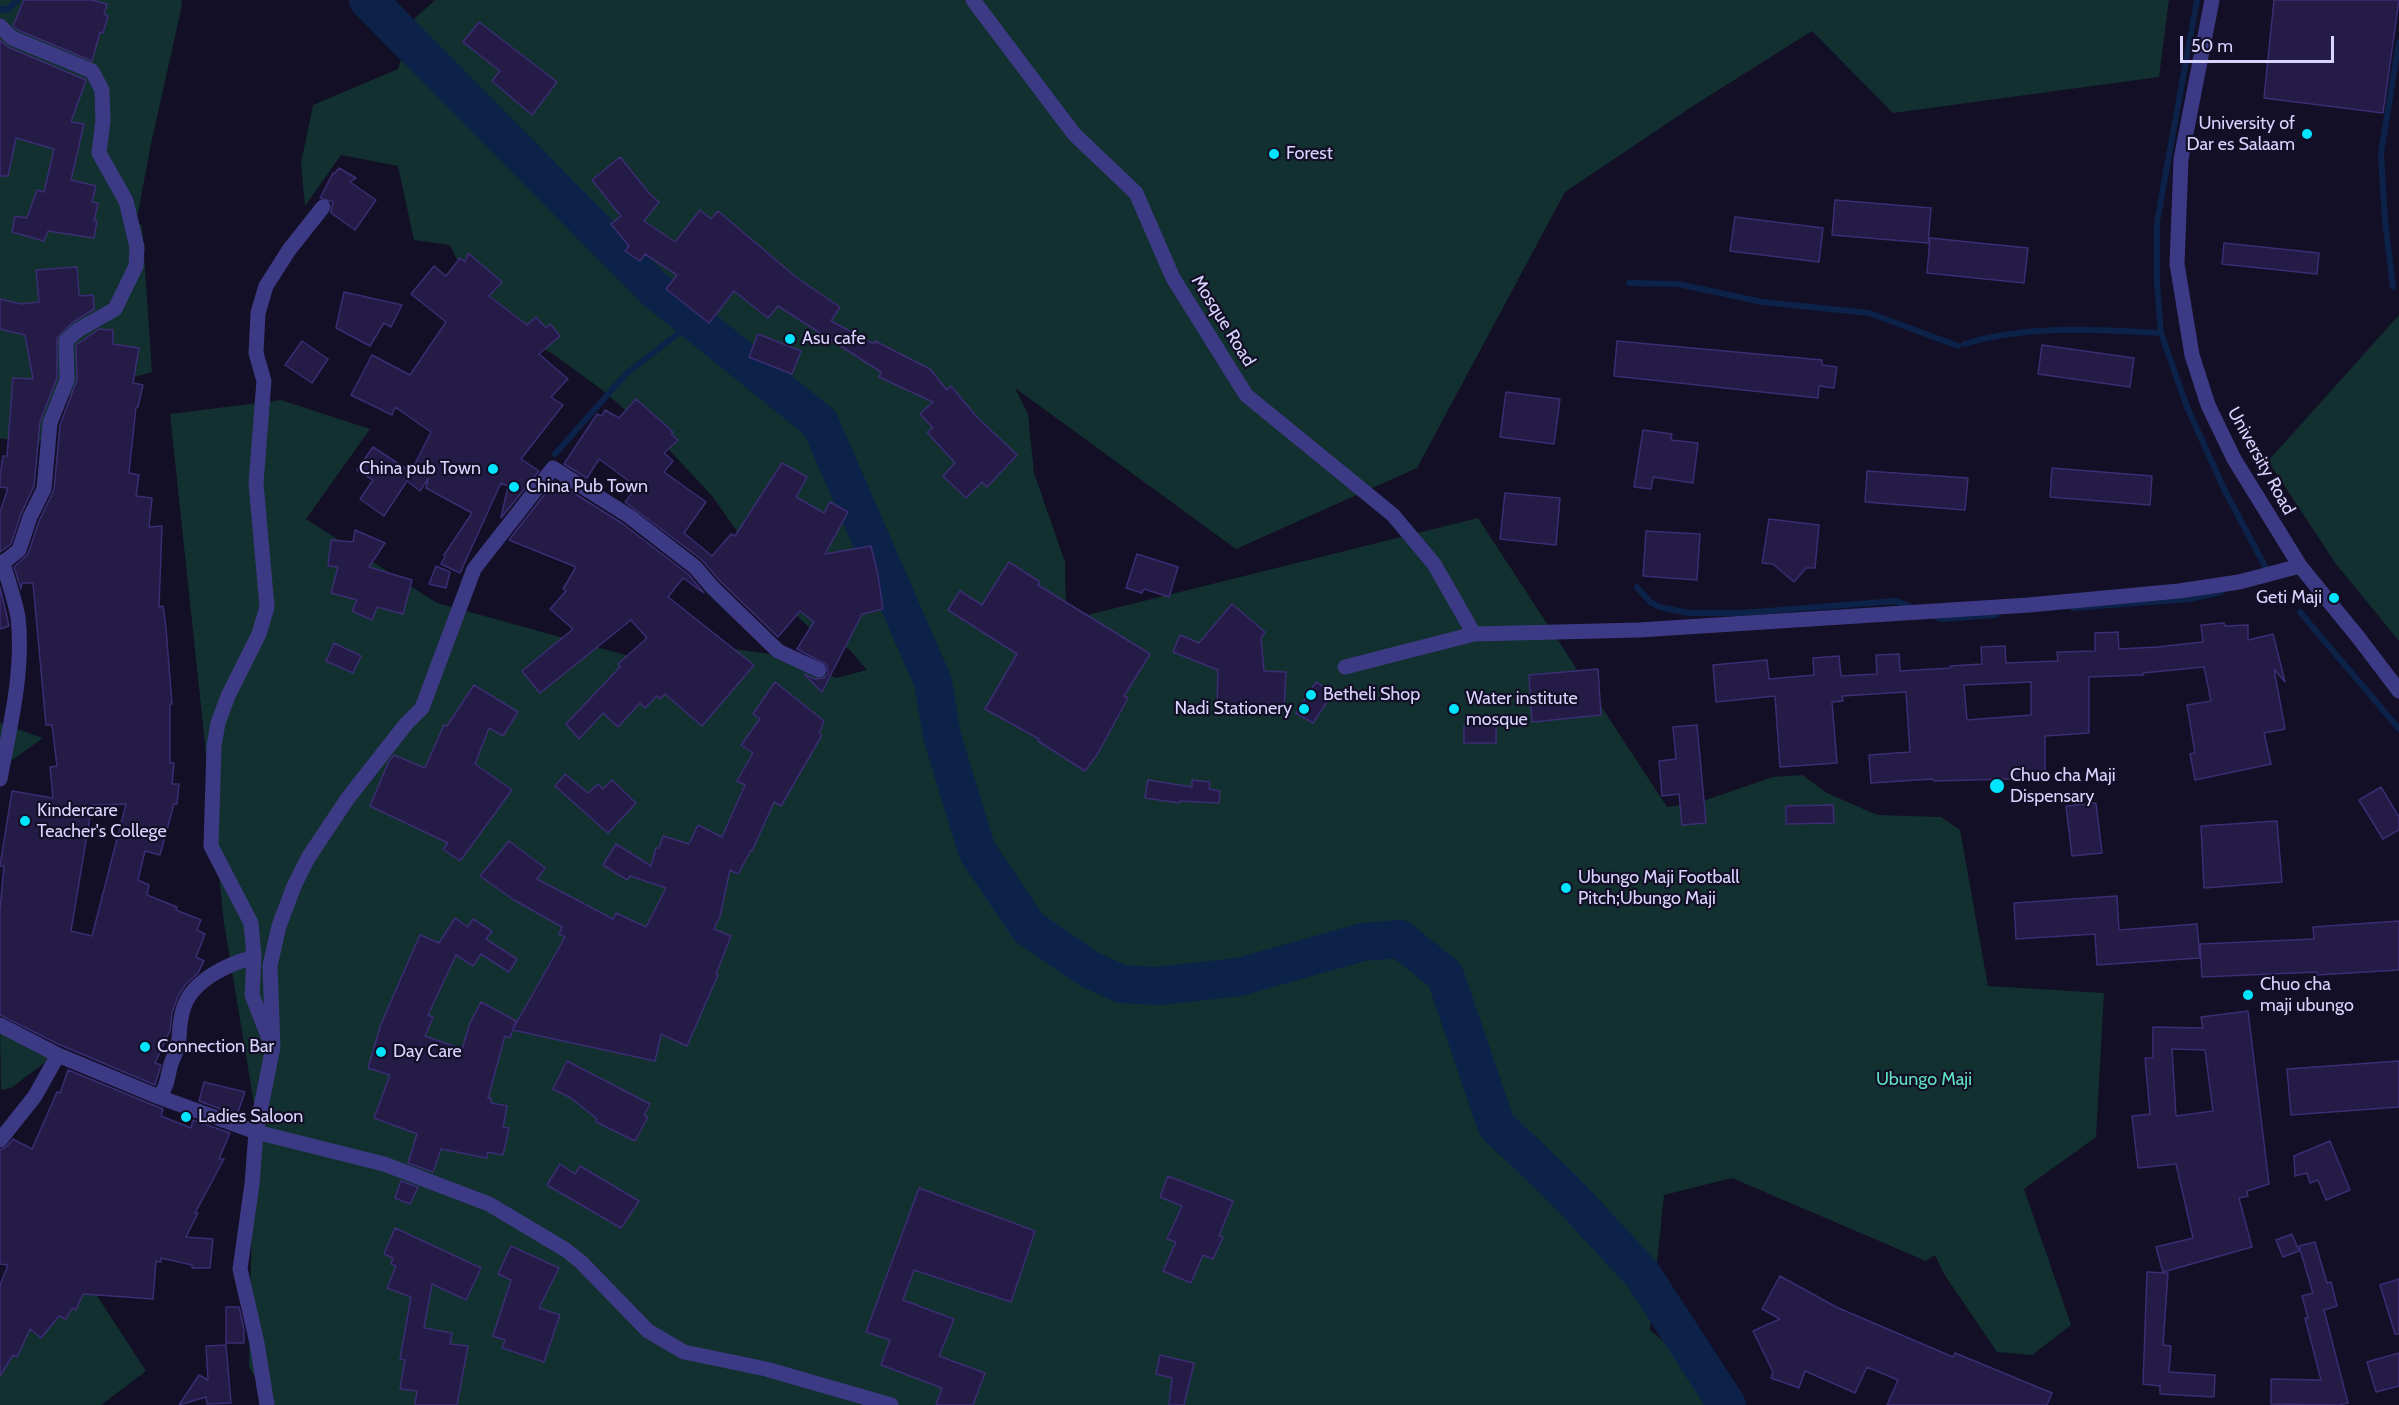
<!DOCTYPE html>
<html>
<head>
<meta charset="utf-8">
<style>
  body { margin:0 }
  #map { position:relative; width:2399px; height:1405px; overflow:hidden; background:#130f26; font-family:Cabin,sans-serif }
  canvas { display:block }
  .scale { position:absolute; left:2180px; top:36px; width:154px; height:27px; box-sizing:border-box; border:3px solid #d9d4ff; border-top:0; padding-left:8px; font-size:18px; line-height:21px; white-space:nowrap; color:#d9d4ff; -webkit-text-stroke:4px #130f26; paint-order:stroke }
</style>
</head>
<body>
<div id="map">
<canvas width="2399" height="1405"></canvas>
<div class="scale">50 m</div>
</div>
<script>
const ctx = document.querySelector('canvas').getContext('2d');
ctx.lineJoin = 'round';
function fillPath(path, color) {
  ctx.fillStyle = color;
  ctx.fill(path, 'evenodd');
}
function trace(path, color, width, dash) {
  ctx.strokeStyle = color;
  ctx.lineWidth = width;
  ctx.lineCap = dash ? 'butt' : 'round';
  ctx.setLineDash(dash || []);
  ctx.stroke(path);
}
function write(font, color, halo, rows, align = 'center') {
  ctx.font = font + ' Cabin,sans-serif';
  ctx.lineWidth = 4.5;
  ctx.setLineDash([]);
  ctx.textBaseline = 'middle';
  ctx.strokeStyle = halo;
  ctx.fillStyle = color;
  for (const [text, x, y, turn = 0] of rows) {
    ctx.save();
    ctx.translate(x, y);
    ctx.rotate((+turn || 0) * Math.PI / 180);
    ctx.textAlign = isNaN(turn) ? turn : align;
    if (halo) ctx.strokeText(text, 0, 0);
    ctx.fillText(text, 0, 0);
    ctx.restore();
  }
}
fillPath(new Path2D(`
  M0 0H181L182 5 151 144 136 223 142 225 152 372 60 398 38 446 0 438Z
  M435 0H2169L2159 77 1893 113 1812 31 1693 106 1565 192 1417 468 1236 549 1015 388 1028 414 1034 473 1065 562 1066 614 1059 622 1478 518 1667 807 1700 802 1773 777 1802 775 1827 793 1877 815 1941 817 1960 830 1988 986 2104 993 2096 1137 2024 1189 2071 1325 2032 1355 1997 1352 1944 1274 1935 1255 1926 1261 1732 1178 1664 1195 1650 1330 1737 1405H272L249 1367 254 1104 224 923 170 414 281 400 370 429 306 519 437 603 658 664 729 648 775 655 836 678 867 670 849 649 815 633 793 612 713 497 660 440 601 389 553 354 507 329 467 281 450 245 414 240 398 166 341 155 305 206 301 163 313 105 398 69 415 18Z
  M2399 315V641L2336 564 2268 461Z
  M0 723 43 738 0 769Z
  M0 1024 51 1058 11 1088 1 1090Z
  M79 1268 146 1371 101 1405H0V1356Z`), '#12302f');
trace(new Path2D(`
  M2197 0 2157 222V283L2161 333 2187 407 2224 489 2268 572
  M0 9 7 10 18 0
  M1629 283 1678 284 1762 302 1869 313 1958 346
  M2393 287 2385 221 2381 153 2399 42
  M1964 344C2029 324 2094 330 2161 333
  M555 454 626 374 694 321
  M1637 587 1650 602 1660 607 1688 613H1741L1896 601 1914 608
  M2073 608 2190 599 2221 592
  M2300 612 2399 729
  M1935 616 1941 619 1996 615`), '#0c2248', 6);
trace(new Path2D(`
  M368 0 654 289 820 423 933 682 942 736 977 851 1029 928 1089 969 1121 984 1158 986 1239 977 1363 942 1400 939 1445 975 1496 1125 1565 1191 1642 1274 1727 1405`), '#0c2248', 38);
const building = new Path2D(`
  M24 0H92L107 4 104 14 108 16 103 33 100 32 92 61 18 30 13 26Z
  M2274 0H2399L2383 113 2264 98Z
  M479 22 557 82 532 115 492 81 500 71 463 42Z
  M0 40 8 47 86 80 71 122 84 124 71 180 96 186 92 202 98 203 94 221H97L94 238 48 231 44 241 12 232 15 216 27 218 37 190 44 192 54 149 16 138 8 176H0Z
  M620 157 649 193 659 202 644 221 675 242 700 210 711 219 718 211 797 278 840 307 831 321 874 344 875 341 930 369 947 390 951 386 976 416 1017 455 987 487 982 482 966 498 943 476 955 463 927 432 933 428 920 414 933 402 879 377 881 372 778 306 768 318 734 291 709 323 666 289 677 275 645 254 640 261 625 251 629 246 611 224 621 216 592 180Z
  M339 168 356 178 350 182 376 200 355 230 331 213 333 202 320 198 333 173 334 174Z
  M1835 200 1931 208 1928 243 1832 235Z
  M1735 217 1823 228 1819 262 1730 251Z
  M1930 238 2028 248 2024 283 1927 273Z
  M2224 243 2319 253 2317 274 2222 264Z
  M468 253 502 282 489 296 527 325 536 317 546 328 550 324 560 336 539 354 568 379 551 397 563 405 521 459 539 471 501 518 508 486 501 483 460 573 441 564 445 557 444 555 472 513 426 488 428 479 420 491 407 481 384 516 360 499 373 480 357 470 373 447 411 472 431 432 395 407 392 415 351 395 372 355 410 375 446 322 411 294 434 266 446 276 460 258 465 262Z
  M77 267 79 296 93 295 94 309 72 323 57 338V378L40 422 34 486 21 514 11 544 0 552V512L8 488 0 487V476L3 456H7L13 378 33 379 25 335 0 329V299L21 304 39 302 36 270Z
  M344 292 402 305 391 327 384 323 370 346 336 328Z
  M99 329 113 330V344L139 348 133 383 143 385 138 407H136L129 473 139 475 136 496 152 498 149 527 162 526 159 607 163 606 166 628 172 704H170V763H174L172 784H179L177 804H174L160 855 145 851 138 880 149 885 147 895 177 907 176 910 201 920 197 930 205 934 196 957 204 961 198 973 186 984 178 996 172 1013 170 1031 155 1063 161 1065 155 1085 58 1044 0 1015V910L4 866H0L12 791 53 798 50 767 57 766 52 725H46L33 583H22L21 589 14 567 28 554 39 521 54 490 60 425 77 380 76 345ZM126 804 92 936 71 931 92 805Z
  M758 334 801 351 792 374 749 357Z
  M302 341 328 359 312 383 285 365Z
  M1617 341 1822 360V365L1837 367 1834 388 1819 386 1818 398 1614 376Z
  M2042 345 2134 358 2130 387 2038 374Z
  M1506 392 1560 399 1554 444 1500 437Z
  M636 399 673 432 671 434 678 440 664 453 673 461 664 472 706 502 684 533 712 556 731 534 735 536 782 463 807 477 796 497 824 513 830 502 848 512 825 554 871 546 878 575 883 609 862 614 822 692 804 674 815 679 824 678 828 674 827 665 797 649 814 622 800 611 778 637 720 581 701 559 625 502 637 487 599 459 587 478 564 464 597 414 602 416 605 410 619 418Z
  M1643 430 1672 434 1671 440 1698 443 1693 483 1653 477 1651 489 1634 487Z
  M2052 468 2152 476 2150 505 2050 497Z
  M1867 471 1968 478 1965 510 1865 502Z
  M555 481 623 524 688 574 704 593 683 578 668 597 754 665 702 726 665 694 660 699 657 696 645 708 640 703 618 727 603 713 579 739 566 724 620 667 618 664 647 638 631 620 540 693 522 671 573 629 550 609 566 591 563 589 576 567 509 540Z
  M1505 493 1560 498 1556 545 1500 539Z
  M1769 519 1819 525 1815 568H1806L1794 582 1773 564 1762 563Z
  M355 530 385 543 369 567 412 580 403 614 377 607 372 620 352 611 357 600 331 593 338 567 328 566 331 540 353 542Z
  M1646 531 1700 534 1697 580 1643 576Z
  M1137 554 1178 567 1169 597 1144 589 1142 593 1126 588Z
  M1009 562 1040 582 1038 585 1150 654 1124 696 1128 698 1098 753 1085 771 1038 741 1039 739 985 709 1017 654 948 610 960 591 982 605Z
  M436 566 450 572 446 588 429 584Z
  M0 587 9 626 0 629Z
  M1232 604 1265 632 1261 638 1264 671 1286 672 1284 708 1217 705 1218 670 1173 652 1180 635 1199 643Z
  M2224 623 2225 626 2248 625V640L2273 634 2285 682 2274 669 2285 729 2264 733 2271 764 2195 780 2190 754 2195 753 2187 705 2211 701 2204 667 2143 673V675L2089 677V733L2045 736V778L1934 781 1933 779 1871 783 1869 755 1910 752 1906 692 1842 696 1843 701 1832 702 1837 763 1780 767 1775 696 1716 702 1713 665 1767 660 1769 679 1814 675 1813 658 1839 656 1841 676 1877 674 1876 655 1899 654 1900 671 1950 668V666L1982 664 1981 647 2005 646 2006 663 2058 661 2057 652 2095 651V633L2118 632 2119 649 2157 647 2203 642 2201 625ZM2031 682V715L1967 720 1964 685Z
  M334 643 361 656 353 673 326 661Z
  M1598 669 1601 715 1532 722 1529 675Z
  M775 682 824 721 819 733 822 735 781 806 774 802 752 851 751 850 738 874 730 870 720 916 714 929 731 936 716 974 718 975 687 1046 661 1034 655 1061 513 1030 510 1038 505 1036 488 1098H491V1103L507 1106 503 1127 509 1128 503 1155 487 1152V1158L441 1149 433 1172 408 1163 417 1134 374 1118 390 1075 368 1068 381 1024 420 935 439 943 455 918 468 927 473 919 492 931 486 939 517 959 509 972 481 954 473 966 456 955 428 1015 433 1017 425 1036 462 1049 470 1023 481 1002 516 1021 513 1029 565 937 559 934 562 927 514 900 480 876 509 841 545 868 537 879 613 919 616 913 646 927 666 888 630 876 627 880 603 865 616 844 651 866 656 848H659L663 836 689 844 698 825 722 837 745 785 737 781 753 753 741 745 760 719 753 714Z
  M1316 682 1333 693 1313 723 1296 713Z
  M474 685 518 712 503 736 489 728 475 764 512 790 460 861 443 849 448 843 370 806 389 761 394 755 425 768 444 725 447 726Z
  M1496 725V743H1464V726Z
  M1697 725 1706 823 1682 825 1679 794 1662 796 1659 761 1676 759 1673 727Z
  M565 774 588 793 598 784 603 789 612 780 636 803 608 833 555 786Z
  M1148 780 1192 787V780L1210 782 1209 789 1220 791 1219 803 1180 801V803L1145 798Z
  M2381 787 2399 817V830L2383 839 2359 800Z
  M2096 803 2102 853 2072 856 2066 806Z
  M1833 805 1834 823 1786 824V806Z
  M2277 821 2282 882 2204 888 2201 826Z
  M2117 896 2119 930 2197 924 2200 958 2097 965 2095 934 2016 939 2014 903Z
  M2399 921V970L2317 975V972L2202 977 2200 944 2314 939 2313 927Z
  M2248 1011 2269 1184 2247 1191 2248 1196 2239 1198 2252 1247 2163 1272 2156 1247 2193 1238 2176 1164 2138 1168 2132 1116 2150 1114 2145 1058H2153V1027L2203 1028 2201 1017ZM2172 1049 2205 1050 2213 1111 2176 1116Z
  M567 1061 650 1104 644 1115 648 1117 635 1141 596 1122 597 1119 571 1098 553 1089Z
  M2399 1061V1107L2291 1115 2287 1069Z
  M68 1070 163 1109 161 1116 191 1128 193 1120 230 1133 219 1159H224L195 1213H198L186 1237 213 1239 210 1268H192V1265L161 1258V1262L156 1261 153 1299 83 1294 76 1310 72 1308 66 1319 59 1316 41 1338 30 1329 17 1357 13 1355 0 1376V1285L8 1265 0 1264V1150L7 1146 13 1139 32 1149 57 1092 60 1093Z
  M204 1082 245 1092 237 1115 199 1101Z
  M2330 1141 2350 1190 2326 1200 2318 1180 2310 1183 2307 1173 2295 1176 2294 1156Z
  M560 1164 575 1174 580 1166 639 1201 621 1228 547 1185Z
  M1168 1176 1233 1201 1219 1236 1223 1237 1213 1259 1203 1255 1191 1283 1163 1271 1176 1242 1167 1239 1182 1206 1160 1197Z
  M401 1181 418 1187 410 1204 395 1198Z
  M919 1188 1035 1231 1011 1302 914 1270 903 1300 954 1319 939 1356 985 1373 973 1405H936L942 1388 881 1365 890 1340 866 1332Z
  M395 1228 481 1268 466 1300 432 1284 424 1328 452 1333 450 1344 468 1346 457 1405H415L417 1391 400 1389 405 1360 400 1359 411 1297 387 1288 396 1266 391 1264 393 1258 384 1254Z
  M2292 1234 2299 1251 2283 1257 2276 1240Z
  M2315 1242 2327 1283 2331 1282 2337 1306 2324 1310 2348 1403 2339 1405 2271 1404V1379L2321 1380 2305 1318H2308L2302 1296 2313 1293 2299 1246Z
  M511 1246 559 1268 539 1308 560 1315 544 1362 502 1348 505 1340 493 1336 511 1280 498 1274Z
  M2147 1272 2168 1273 2163 1345 2171 1346 2169 1372 2215 1375 2214 1397 2160 1394V1386L2143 1384Z
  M1780 1276 1836 1307 1953 1357 1955 1353 2052 1393 2047 1405H1887L1898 1380 1867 1367 1855 1393 1805 1371 1799 1388 1771 1378 1773 1372 1753 1331 1780 1319 1762 1309Z
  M2399 1279V1334H2395L2380 1285Z
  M226 1307H239L244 1329V1343H226Z
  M226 1345 231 1403 207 1404 206 1397 179 1405 199 1375 208 1380 206 1346Z
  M2399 1353V1386L2376 1392 2367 1362Z
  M1160 1355 1194 1363 1184 1405H1169L1172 1378 1156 1374Z`);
fillPath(building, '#241b47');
trace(building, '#3b2d73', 1.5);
trace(new Path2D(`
  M973 0 1074 134 1136 193 1173 278 1246 395 1393 515 1434 564 1474 634
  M0 26 12 38 92 71 102 90 103 121 99 153 126 201 137 247 136 266 115 309 78 330 66 341 67 380 50 423 44 489 30 517 19 550 3 563
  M0 562 3 563C8 581 15 600 18 617 24 672 10 726 0 779
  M1345 667 1474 634 1639 630 2029 605 2179 591 2239 582 2300 566
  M0 1025 58 1055 159 1097 256 1132 384 1164 489 1204 566 1250 581 1262 648 1331 684 1352 766 1369 891 1405
  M268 1036 252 995 254 957 251 923 211 846 214 746 218 723 228 696 259 634 267 607 256 483 264 381 256 353 258 313 266 286 289 250 323 207
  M159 1097C168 1086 167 1077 171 1064 173 1058 176 1052 178 1046 180 1034 179 1022 183 1010 190 981 228 964 254 957
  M0 1140 35 1096 58 1055
  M267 1405 257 1343 240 1269 252 1184 256 1132 273 1047 270 966 279 926 294 886 308 858 348 798 406 724 422 708 474 569 553 468 629 516 695 567 713 588 778 651 819 670`), '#3d3a85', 15);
trace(new Path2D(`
  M2212 0 2181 159 2177 264 2192 355 2208 405 2234 459 2300 566 2358 637 2399 691`), '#3d3a85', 15);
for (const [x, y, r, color] of [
  [2307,134,6,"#00e5ff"],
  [1274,154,6,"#00e5ff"],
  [790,339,6,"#00e5ff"],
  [493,469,6,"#00e5ff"],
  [514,487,6,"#00e5ff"],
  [2334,598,6,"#00e5ff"],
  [1311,695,6,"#00e5ff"],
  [1304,709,6,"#00e5ff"],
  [1454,709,6,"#00e5ff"],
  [1997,786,8,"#00e5ff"],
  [25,821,6,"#00e5ff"],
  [1566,888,6,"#00e5ff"],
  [2248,995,6,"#00e5ff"],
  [145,1047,6,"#00e5ff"],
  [381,1052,6,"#00e5ff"],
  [186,1117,6,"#00e5ff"]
]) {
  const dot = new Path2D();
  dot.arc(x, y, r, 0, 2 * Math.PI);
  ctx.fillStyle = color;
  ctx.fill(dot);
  trace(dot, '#130f26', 2);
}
write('18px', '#d9d4ff', '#130f26', [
  ["University of",2295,124,"right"],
  ["Dar es Salaam",2295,145,"right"],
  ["Forest",1286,154],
  ["Asu cafe",802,339],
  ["China pub Town",481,469,"right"],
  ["China Pub Town",526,487],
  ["Geti Maji",2322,598,"right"],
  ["Betheli Shop",1323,695],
  ["Water institute",1466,699],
  ["mosque",1466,720],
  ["Nadi Stationery",1292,709,"right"],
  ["Chuo cha Maji",2010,776],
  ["Dispensary",2010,797],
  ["Kindercare",37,811],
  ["Teacher's College",37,832],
  ["Ubungo Maji Football",1578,878],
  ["Pitch;Ubungo Maji",1578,899],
  ["Chuo cha",2260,985],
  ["maji ubungo",2260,1006],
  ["Connection Bar",157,1047],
  ["Day Care",393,1052],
  ["Ladies Saloon",198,1117]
], 'left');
write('18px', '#d9d4ff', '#130f26', [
  ["Mosque Road",1223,321,58],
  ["University Road",2261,461,61]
]);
write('18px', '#5fe0c0', '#130f26', [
  ["Ubungo Maji",1924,1080]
]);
</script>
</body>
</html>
